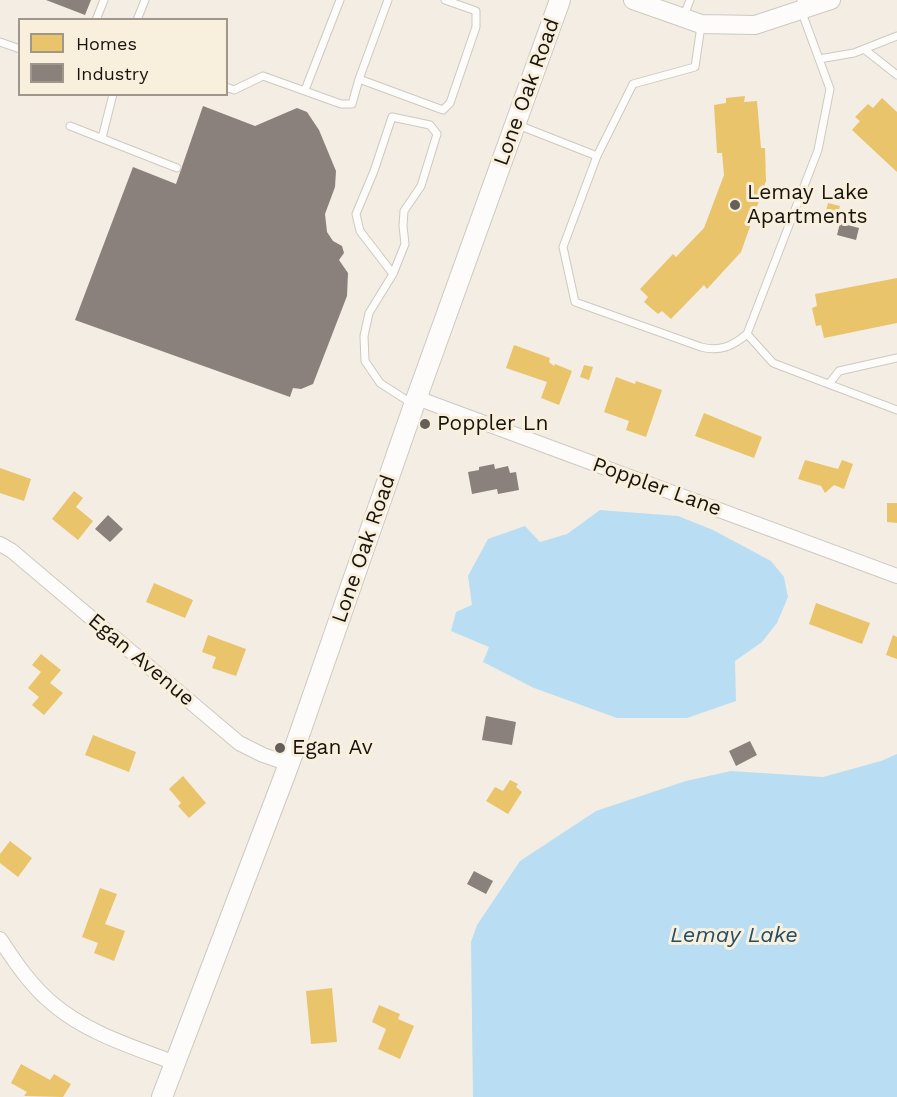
<!DOCTYPE html>
<html>
<head>
<meta charset="utf-8">
<style>
  body { margin:0 }
  #map { position:relative; width:897px; height:1097px; overflow:hidden; background:#f3ede3; font-family:"Work Sans",sans-serif }
  canvas { display:block }
  .legend { position:absolute; left:18px; top:18px; width:210px; height:78px; box-sizing:border-box; background:#f9efdd; border:2px solid #9f978a; margin:0; padding:8px 10px; list-style:none; font-size:18px; color:#17130d }
  .legend li { display:flex; align-items:center; gap:12px; height:30px }
  .legend b { width:30px; border:2px solid #9f978a }
</style>
</head>
<body>
<div id="map">
<canvas width="897" height="1097"></canvas>
<ul class="legend">
<li><b style="height:16px;background:#e9c46a"></b>Homes</li>
<li><b style="height:16px;background:#8a817c"></b>Industry</li>
</ul>
</div>
<script>
const ctx = document.querySelector('canvas').getContext('2d');
ctx.lineJoin = 'round';
function fillPath(path, color) {
  ctx.fillStyle = color;
  ctx.fill(path, 'evenodd');
}
function trace(path, color, width, dash) {
  ctx.strokeStyle = color;
  ctx.lineWidth = width;
  ctx.lineCap = dash ? 'butt' : 'round';
  ctx.setLineDash(dash || []);
  ctx.stroke(path);
}
function write(font, color, halo, rows, align = 'center') {
  ctx.font = font + ' "Work Sans",sans-serif';
  ctx.lineWidth = 6;
  ctx.setLineDash([]);
  ctx.textBaseline = 'middle';
  ctx.strokeStyle = halo;
  ctx.fillStyle = color;
  for (const [text, x, y, turn = 0] of rows) {
    ctx.save();
    ctx.translate(x, y);
    ctx.rotate((+turn || 0) * Math.PI / 180);
    ctx.textAlign = isNaN(turn) ? turn : align;
    if (halo) ctx.strokeText(text, 0, 0);
    ctx.fillText(text, 0, 0);
    ctx.restore();
  }
}
fillPath(new Path2D(`
  M600 510 678 516 713 530 771 561 784 577 788 597 777 623 762 642 735 661 736 701 687 718H617L534 688 483 662 489 647 451 631 456 612 472 605 468 576 488 539 525 526 540 542 567 534Z
  M897 754V1097H473L471 942 477 925 520 861 596 811 686 781 731 771 823 777 881 761Z`), '#b9def4');
fillPath(new Path2D(`
  M745 96 744 102 757 101 761 148H765L766 181 741 252 707 289 704 285 671 319 662 311 658 314 644 302 648 297 640 289 673 254 676 257 704 228 724 175 722 153H717L714 105 726 103V98Z
  M882 98 897 112V172L852 130 860 121 855 117 868 104 873 108Z
  M828 203 840 206 835 225 823 222Z
  M897 278V323L824 338 821 325 816 326 812 308 817 306 815 294Z
  M514 345 550 358 549 362 554 366 555 364 572 371 559 405 541 398 547 382 506 368Z
  M584 365 593 367 589 380 580 377Z
  M616 377 635 384 636 381 662 390 646 437 626 430 629 421 604 412Z
  M704 413 762 437 754 458 695 436Z
  M805 460 838 469 842 460 853 464 844 489 834 485 825 493 821 486 798 479Z
  M0 468 31 479 24 501 0 493Z
  M74 491 83 498 76 507 93 521 78 540 52 519Z
  M887 503H897V523L887 522Z
  M154 583 193 600 185 618 146 602Z
  M816 603 870 623 862 644 809 624Z
  M208 635 246 649 236 676 212 668 216 657 202 652Z
  M893 635 897 637V659L886 655Z
  M41 654 61 670 50 683 63 693 44 715 32 705 39 697 28 688 41 672 32 665Z
  M93 735 136 752 129 772 85 755Z
  M183 776 206 803 189 818 178 806 181 803 169 789Z
  M510 780 518 784 516 787 522 792 508 814 486 801 495 787 503 791Z
  M10 841 32 858 18 877 0 863V854Z
  M100 888 117 894 105 924 125 931 114 961 94 953 98 943 82 937Z
  M332 988 337 1042 311 1044 306 991Z
  M379 1005 400 1014 398 1019 414 1026 400 1059 378 1049 386 1029 372 1022Z
  M21 1064 50 1080 54 1074 71 1084 63 1097 24 1096 27 1092 11 1083Z`), '#e9c46a');
fillPath(new Path2D(`
  M46 0H91L85 15Z
  M203 106 255 126 297 108 307 112 319 130 336 171 335 187 325 214 327 232 333 241 342 246 344 253 339 260 348 273 347 296 313 384 301 389 293 388 290 397 75 320 133 167 176 184Z
  M840 223 859 228 856 240 837 235Z
  M494 464 495 469 508 466 510 473 516 472 519 490 498 494 497 489 472 494 468 472 479 470V467Z
  M108 515 123 529 110 542 95 529Z
  M486 716 516 722 512 745 482 740Z
  M750 741 757 755 736 766 729 751Z
  M474 871 493 881 486 894 467 884Z`), '#8a817c');
const service = new Path2D(`
  M683 18 690 0
  M96 20 104 0
  M137 20 145 0
  M701 26 695 67 633 84 597 156 563 247 575 302 701 347C720 352 733 346 747 334L818 150 830 89 801 10V0
  M0 42 20 49
  M864 49 897 75
  M819 59 854 53 897 36
  M359 79 443 110 450 103 476 27V11L445 0
  M226 87 234 90 263 76 341 104H352L359 79 388 0
  M305 90 340 0
  M518 125 597 156
  M70 126 177 168
  M102 138 113 94
  M393 274 360 231 356 214 374 171 392 117 430 125 437 134 421 186 404 211 403 226 405 244 393 274 369 313 364 336 365 361 380 383 411 403
  M747 334 773 363 897 410
  M829 384 839 371 897 358`);
const minor = new Path2D(`
  M417 398 897 576
  M0 544 12 551 239 743 263 755 289 764
  M0 939C15 962 31 986 53 1004 87 1033 133 1047 175 1063`);
const tertiary = new Path2D(`
  M633 0 701 24 755 25 831 0`);
const secondary = new Path2D(`
  M162 1097 289 764 414 405 560 0`);
trace(service, '#cdc9c1', 9);
trace(minor, '#cdc9c1', 16);
trace(tertiary, '#cdc9c1', 20);
trace(secondary, '#cdc9c1', 22);
trace(service, '#fdfcfb', 7);
trace(minor, '#fdfcfb', 14);
trace(tertiary, '#fdfcfb', 18);
trace(secondary, '#fdfcfb', 20);
for (const [x, y, r, color] of [
  [735,205,6,"#645f58"],
  [425,424,6,"#645f58"],
  [280,748,6,"#645f58"]
]) {
  const dot = new Path2D();
  dot.arc(x, y, r, 0, 2 * Math.PI);
  ctx.fillStyle = color;
  ctx.fill(dot);
  trace(dot, '#f9efdd', 2);
}
write('21px', '#17130d', '#f9efdd', [
  ["Lone Oak Road",527,92,-70],
  ["Poppler Lane",657,487,20],
  ["Lone Oak Road",364,549,-71],
  ["Egan Avenue",141,660,40]
]);
write('21px', '#17130d', '#f9efdd', [
  ["Lemay Lake",747,193],
  ["Apartments",747,217],
  ["Poppler Ln",437,424],
  ["Egan Av",292,748]
], 'left');
write('italic 22px', '#234e66', '#f9efdd', [
  ["Lemay Lake",734,936]
]);
</script>
</body>
</html>
